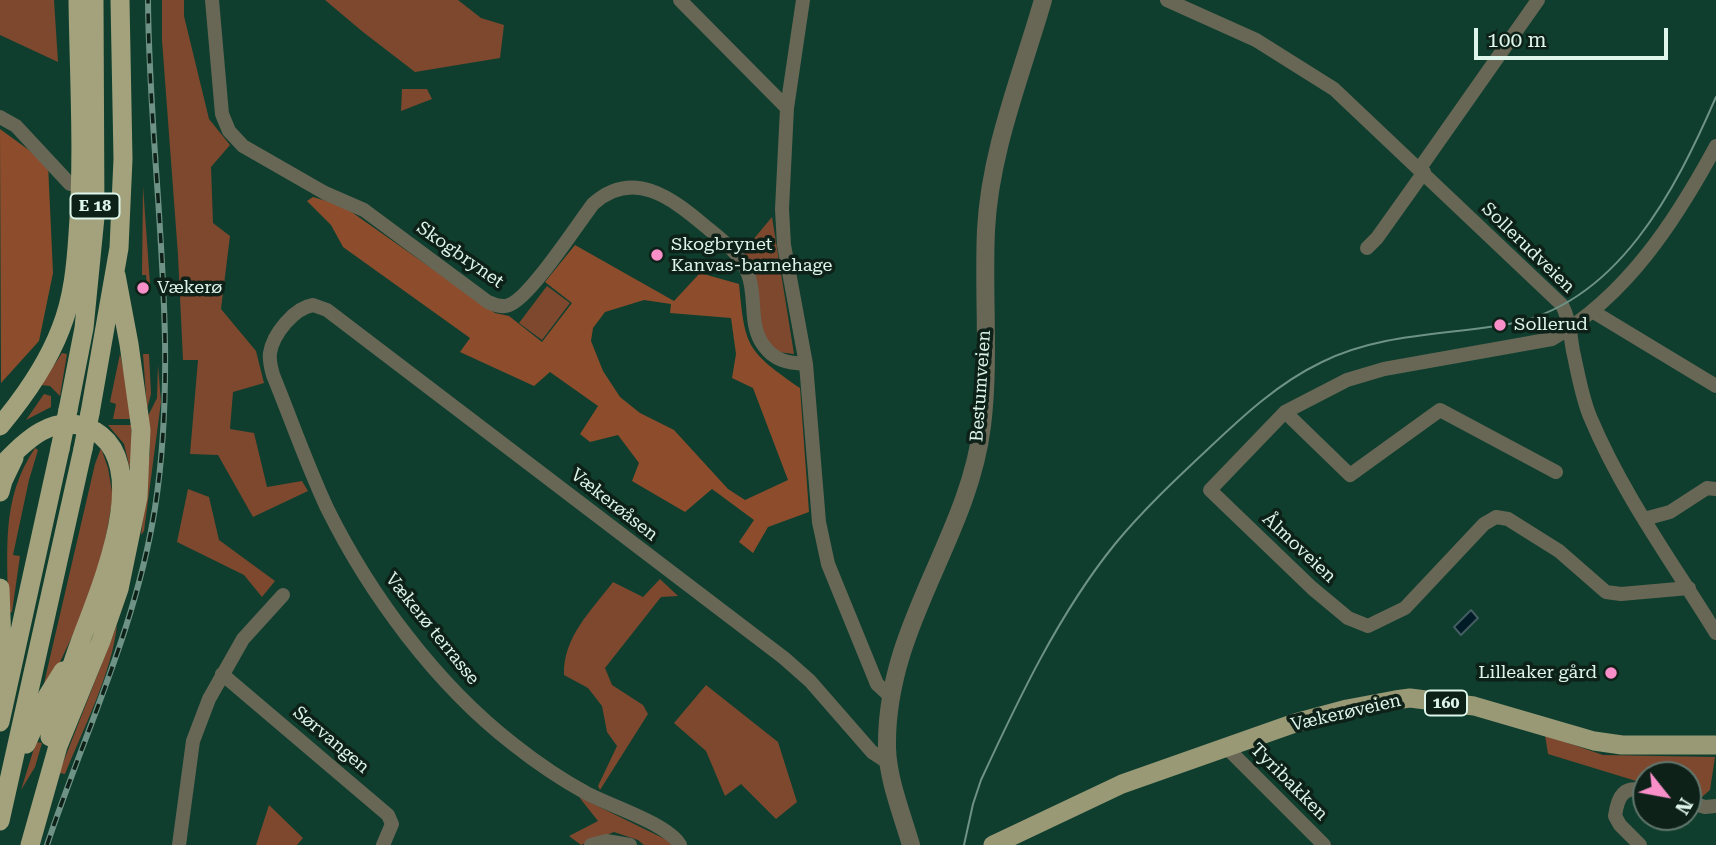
<!DOCTYPE html>
<html>
<head>
<meta charset="utf-8">
<style>
  body { margin:0 }
  #map { position:relative; width:1716px; height:845px; overflow:hidden; background:#0f3e2e; font-family:"Roboto Serif",serif }
  canvas { display:block }
  .north { position:absolute; left:1632px; top:761px; width:70px; height:70px; box-sizing:border-box; background:#0e2119; border:2px solid #61766d; border-radius:50%; rotate:121deg; font-size:19px; font-weight:700; line-height:28px; text-align:center; color:#ddf5ea }
  .north::after { content:''; display:block; margin:auto; width:24px; height:32px; background:#f98fc9; clip-path:polygon(50% 0,100% 100%,50% 72%,0 100%) }
  .scale { position:absolute; left:1474px; top:28px; width:194px; height:32px; box-sizing:border-box; border:4px solid #ddf5ea; border-top:0; padding-left:9px; font-size:21px; line-height:24px; white-space:nowrap; color:#ddf5ea; -webkit-text-stroke:5px #0e2119; paint-order:stroke }
</style>
</head>
<body>
<div id="map">
<canvas width="1716" height="845"></canvas>
<div class="north">N</div>
<div class="scale">100 m</div>
</div>
<script>
const ctx = document.querySelector('canvas').getContext('2d');
ctx.lineJoin = 'round';
function fillPath(path, color) {
  ctx.fillStyle = color;
  ctx.fill(path, 'evenodd');
}
function trace(path, color, width, dash) {
  ctx.strokeStyle = color;
  ctx.lineWidth = width;
  ctx.lineCap = dash ? 'butt' : 'round';
  ctx.setLineDash(dash || []);
  ctx.stroke(path);
}
function write(font, color, halo, rows, align = 'center') {
  ctx.font = font + ' "Roboto Serif",serif';
  ctx.lineWidth = 7;
  ctx.setLineDash([]);
  ctx.textBaseline = 'middle';
  ctx.strokeStyle = halo;
  ctx.fillStyle = color;
  for (const [text, x, y, turn = 0] of rows) {
    ctx.save();
    ctx.translate(x, y);
    ctx.rotate((+turn || 0) * Math.PI / 180);
    ctx.textAlign = isNaN(turn) ? turn : align;
    if (halo) ctx.strokeText(text, 0, 0);
    ctx.fillText(text, 0, 0);
    ctx.restore();
  }
}
fillPath(new Path2D(`
  M0 0H54L58 62 0 35Z
  M162 0H184V16L209 119 230 145 211 167 213 223 230 236 221 309 256 351 264 383 233 392 230 429 254 433 267 487 302 481 308 491 253 517 218 455 190 454 198 360H183L178 255 162 40Z
  M325 0H458L481 18 504 25 500 58 415 72 363 32Z
  M402 89H427L432 99 401 111Z
  M143 186 150 284H147L146 275H142Z
  M772 217 794 354 778 352 765 341 742 253Z
  M547 286 570 303 542 340 519 323Z
  M62 353 67 354 60 396 50 386 41 385Z
  M120 354 130 401 131 419H113L116 404 110 402Z
  M143 354H149L151 394 147 409Z
  M158 365 161 402 144 531 141 535 150 451 148 416 157 398Z
  M44 394 51 396V407L26 420Z
  M108 425H131L133 459 130 469 124 444Z
  M35 448 38 450 29 480 13 555 20 556 12 612 8 613C8 551 0 500 35 448Z
  M101 448 108 468 113 497 101 563 84 611 45 694 42 693 48 666 95 464Z
  M188 489 209 497 219 540 275 581 262 597 244 575 177 542Z
  M660 579 678 596 661 597 605 668 612 685 643 705 648 714 600 790 598 786 617 746 607 732 602 706 588 688 564 675C563 637 591 611 613 582L643 597Z
  M117 625C112 673 83 729 65 774L59 773Z
  M706 685 778 742 797 802 776 819 741 784 725 796 706 751 674 723Z
  M1545 735 1603 755 1715 757 1710 790 1702 797 1688 794V775H1646V784L1548 754Z
  M36 742 42 743 35 767 21 790Z
  M579 797 667 840 672 845H644L638 840 614 832 581 845 569 836 598 821Z
  M269 805 303 838 297 845H256Z`), '#7d482e');
fillPath(new Path2D(`
  M0 129 48 164 53 273 39 341 1 383Z
  M313 197 343 206 495 313 509 316 542 342 572 303 545 282 575 245 674 301 700 273 739 284C745 348 747 351 800 388L809 512 768 527 753 553 739 542 754 520 712 489 685 512 632 481 639 463 618 435 590 442 580 434 598 406 550 372 534 386 460 352 470 338 343 247 331 225 307 201ZM644 300 671 304 670 313 731 318 736 354 732 378 753 388 788 480 745 500 728 489 674 430 640 413 620 397 603 371 591 341 593 328 605 312Z`), '#8d4d2c');
const water = new Path2D(`
  M1471 610 1478 618 1461 635 1454 627Z`);
fillPath(water, '#011c26');
trace(water, '#435d61', 2);
trace(new Path2D(`
  M212 0 222 114 229 131 243 146 325 193 364 210 488 302C495 305 502 308 509 305 529 299 577 225 593 204 633 168 672 198 705 226 722 240 740 253 748 274 757 297 748 325 764 346 775 361 788 363 806 364
  M680 0 787 108
  M803 0 787 108 782 209 784 245 806 364 819 522 828 564 877 684 890 696
  M1167 0 1256 40 1334 89 1562 305C1570 320 1570 335 1573 351 1578 373 1582 399 1591 419 1623 495 1673 563 1716 633
  M0 117 16 126 70 184
  M1420 168 1538 0
  M1367 248 1377 238 1424 172
  M1592 311 1716 386
  M1285 412 1350 475 1440 410 1556 472
  M1644 519 1670 512 1707 488 1716 489
  M1689 588 1621 594 1606 592 1559 551 1508 519 1496 517 1484 524 1405 608 1368 626 1348 618 1312 588 1210 490 1285 412 1347 380 1384 369 1552 339C1627 296 1676 220 1716 146
  M222 674 388 815 392 824 383 845
  M1226 747 1324 845
  M1688 802 1705 807 1716 806
  M179 845 193 741 209 699 243 639 283 595
  M591 845 606 841 630 845
  M680 845C668 824 611 806 588 794 562 780 537 763 513 744 436 684 370 595 327 508 307 465 291 419 273 375 271 368 269 361 270 353 273 334 294 308 313 305L327 310 784 658 810 681 872 752 889 763
  M1640 845 1620 825 1615 816C1618 795 1624 785 1646 791`), '#686756', 14);
trace(new Path2D(`
  M911 845C902 814 888 780 887 748 885 626 968 540 982 426 990 361 983 295 986 230 990 151 1021 76 1043 0`), '#686756', 18);
trace(new Path2D(`
  M993 845 1122 784 1295 723 1347 709 1395 700 1410 698 1474 706 1594 741 1622 745H1716`), '#999976', 19);
trace(new Path2D(`
  M68 410 84 328 95 217 94 0
  M90 413 119 248 123 159 120 0
  M0 426C25 396 47 365 61 328 73 298 76 265 78 234 84 156 79 78 78 0
  M0 467C23 444 49 414 86 427 161 455 97 595 79 645 68 675 59 707 50 737
  M0 492 3 481 14 458
  M0 588 3 674
  M0 722 60 449
  M26 744 48 695 63 671
  M0 821 83 449
  M30 845 58 746 101 641 119 589 138 497 141 430 129 344 116 275`), '#a3a27c', 19);
trace(new Path2D(`
  M964 845 973 804 981 780C1018 700 1059 613 1115 544 1143 510 1176 479 1208 449 1243 416 1278 383 1322 362 1380 333 1446 335 1509 324 1618 304 1676 189 1716 97`), '#6e9285', 2);
const rail = new Path2D(`
  M47 845C85 731 136 628 155 508 181 339 149 169 148 0`);
trace(rail, '#6e9285', 6);
trace(rail, '#0e2119', 3.5, [10]);
trace(new Path2D(`
  M60 449 68 410
  M83 449 90 413`), '#a3a27c', 19);
for (const [x, y, r, color] of [
  [657,255,7,"#f98fc9"],
  [143,288,7,"#f98fc9"],
  [1500,325,7,"#f98fc9"],
  [1611,673,7,"#f98fc9"]
]) {
  const dot = new Path2D();
  dot.arc(x, y, r, 0, 2 * Math.PI);
  ctx.fillStyle = color;
  ctx.fill(dot);
  trace(dot, '#0e2119', 2.5);
}
for (const [x, y, w] of [
  [95,206,49],
  [1446,703,42]
]) {
  const box = new Path2D();
  box.roundRect(x - w / 2, y - 12.5, w, 25, 5);
  ctx.fillStyle = '#0e2119';
  ctx.fill(box);
  trace(box, '#ddf5ea', 2);
}
write('bold 16px', '#ddf5ea', null, [
  ["E 18",95,206],
  ["160",1446,703]
]);
write('18px', '#ddf5ea', '#0e2119', [
  ["Skogbrynet",671,245],
  ["Kanvas-barnehage",671,266],
  ["Vækerø",157,288],
  ["Sollerud",1514,325],
  ["Lilleaker gård",1597,673,"right"]
], 'left');
write('18px', '#ddf5ea', '#0e2119', [
  ["Sollerudveien",1528,248,44],
  ["Skogbrynet",460,255,35],
  ["Bestumveien",981,386,-86],
  ["Vækerøåsen",614,505,38],
  ["Ålmoveien",1299,548,43],
  ["Vækerø terrasse",432,629,51],
  ["Vækerøveien",1346,713,-13],
  ["Sørvangen",331,740,40],
  ["Tyribakken",1289,782,45]
]);
</script>
</body>
</html>
